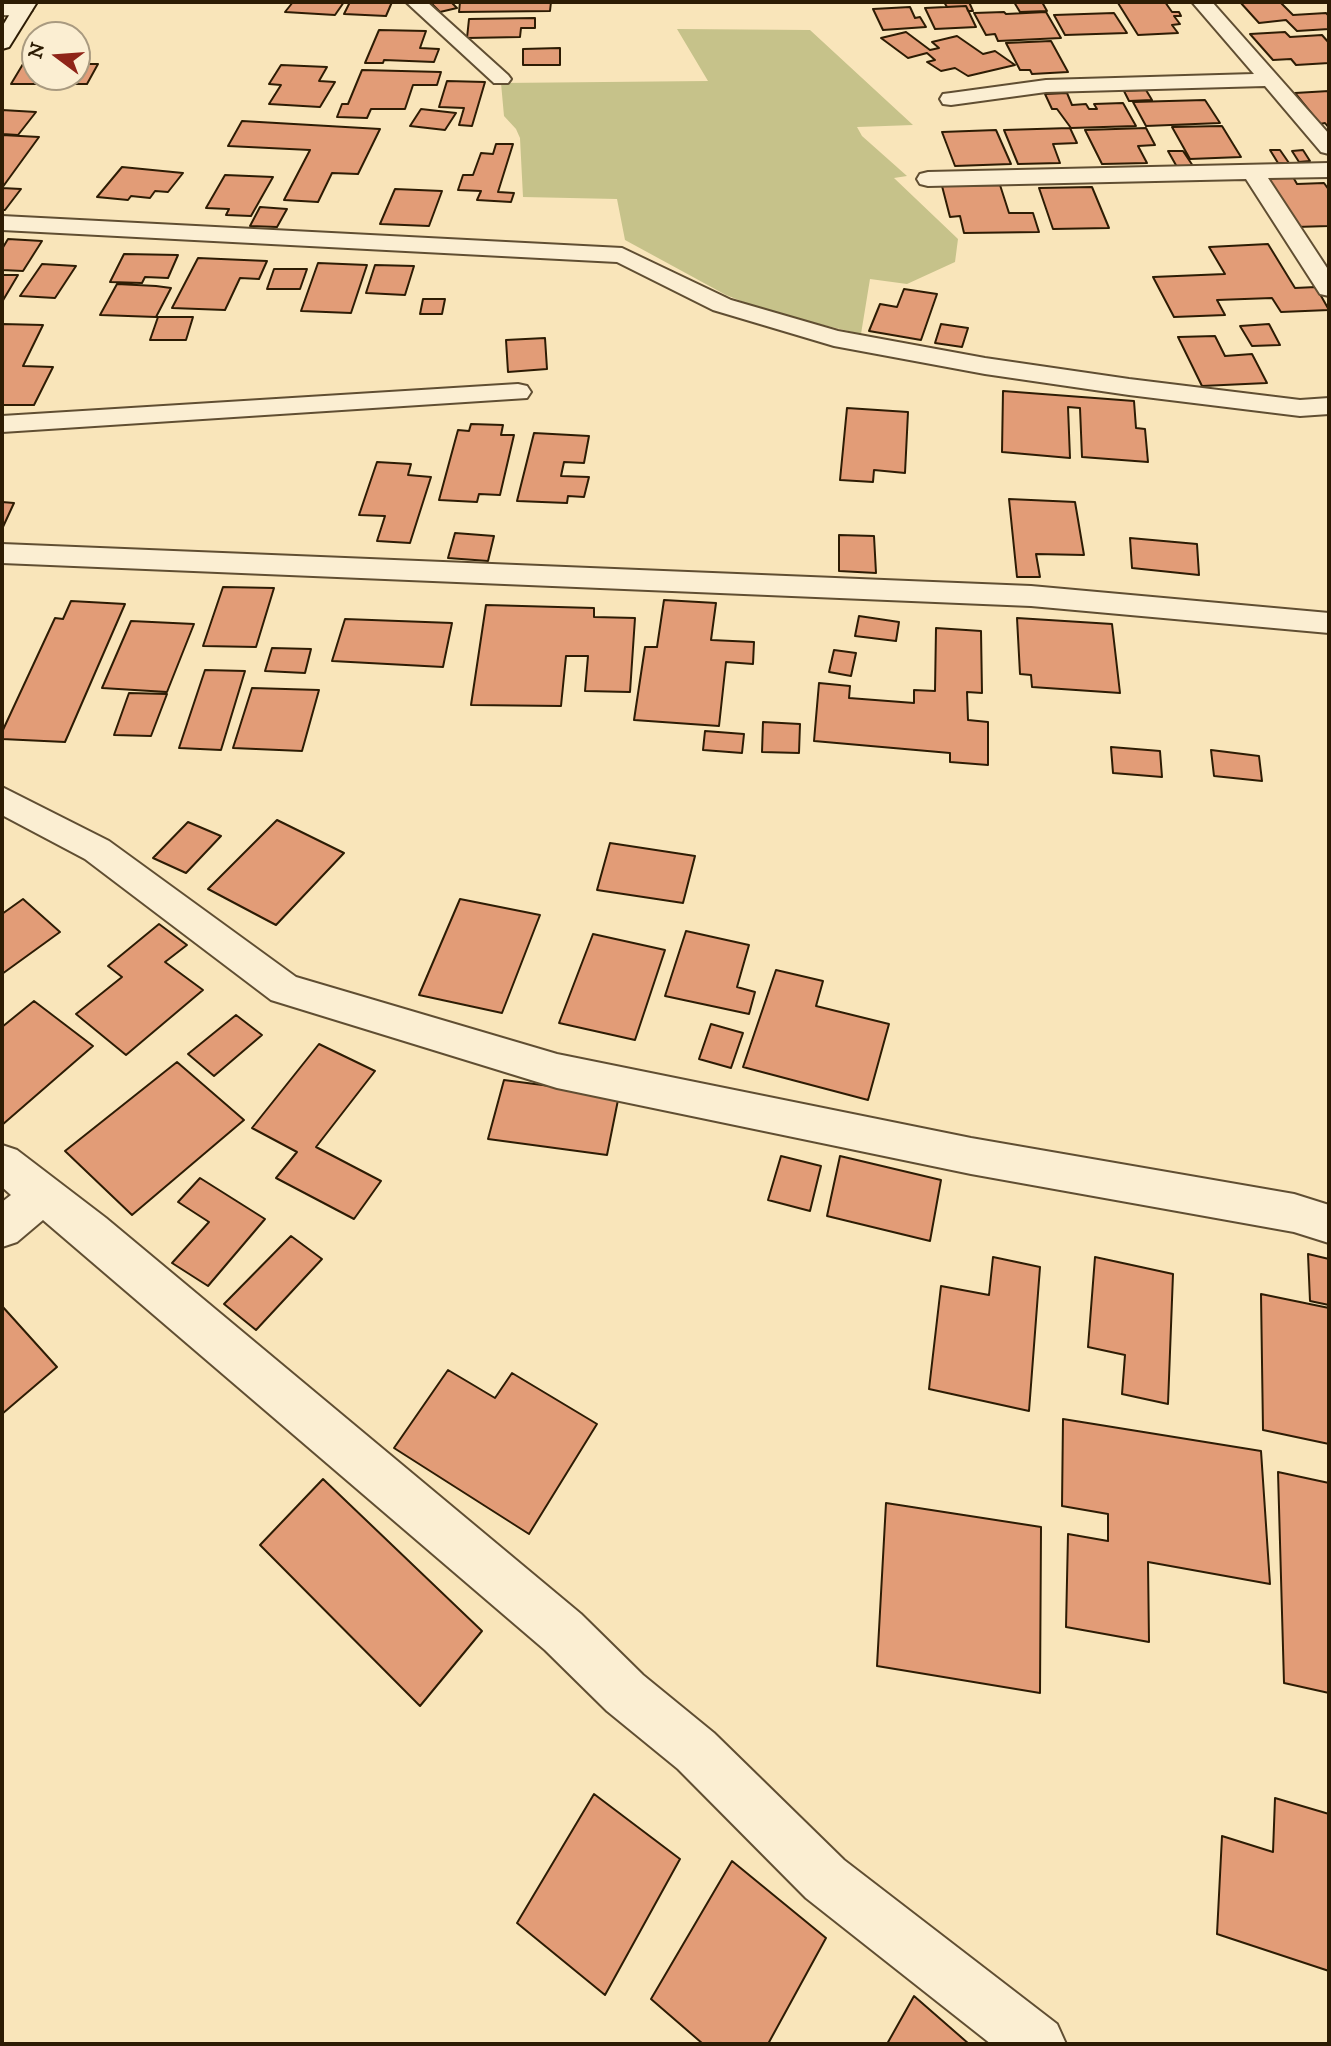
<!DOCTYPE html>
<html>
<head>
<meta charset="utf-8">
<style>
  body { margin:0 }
  #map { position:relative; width:1331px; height:2046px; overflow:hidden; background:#f9e5ba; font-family:"IM FELL DW Pica",serif }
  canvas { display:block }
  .frame { position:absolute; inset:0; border:4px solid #2d1c04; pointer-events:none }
  .north { position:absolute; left:21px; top:21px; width:70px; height:70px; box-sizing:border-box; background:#fbeed2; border:2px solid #a99a80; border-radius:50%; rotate:286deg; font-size:19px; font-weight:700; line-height:28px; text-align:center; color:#2d1c04 }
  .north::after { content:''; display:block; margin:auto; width:24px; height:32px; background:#8f2418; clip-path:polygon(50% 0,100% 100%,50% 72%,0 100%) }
</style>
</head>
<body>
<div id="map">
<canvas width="1331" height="2046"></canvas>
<div class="frame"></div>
<div class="north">N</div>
</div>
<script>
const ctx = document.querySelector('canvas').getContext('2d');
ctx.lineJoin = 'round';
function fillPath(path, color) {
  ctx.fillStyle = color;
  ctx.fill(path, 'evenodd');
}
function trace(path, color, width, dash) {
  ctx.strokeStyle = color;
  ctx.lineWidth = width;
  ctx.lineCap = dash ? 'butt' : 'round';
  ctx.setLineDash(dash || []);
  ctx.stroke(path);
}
fillPath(new Path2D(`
  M677 29 810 30 913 125 857 127 862 136 907 176 894 178 958 239 955 262 907 284 870 279 861 334 769 312 726 295 625 240 617 199 523 197 520 138 516 129 504 116 501 83 708 81Z`), '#c6c28a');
const building = new Path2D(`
  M293 2H344L335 15 285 12Z
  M350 2H392L386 16 344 14Z
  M430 2H451L457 8 440 12Z
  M460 2H551L550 11 459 12Z
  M944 2H969L973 11H968L966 6 947 7Z
  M1014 2H1042L1047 11 1020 12Z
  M1165 2 1172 12H1179L1181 16H1174L1180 24 1172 25 1178 33 1138 35 1118 3Z
  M1240 2H1280L1293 15 1326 13 1329 16V29L1297 31 1286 20 1259 23Z
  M966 6 976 27 935 29 925 8Z
  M910 7 915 18 920 17 926 27 883 30 873 9Z
  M1004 12 1006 14 1046 12 1061 38 998 41 995 34 986 35 974 13Z
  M1114 13 1127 33 1065 35 1054 15Z
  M535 18V28H521L520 37 467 38 469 19Z
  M379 30 426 31 420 48 439 49 434 62 384 60 383 63H365Z
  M906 32 930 50 939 48 932 42 957 36 983 54 995 51 1015 65 968 76 955 68 941 71 927 62 935 60 927 53 908 58 881 38Z
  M1285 32 1290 37 1322 35 1329 43V63L1296 65 1291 59 1273 60 1250 34Z
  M1051 41 1068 72 1032 74 1030 70H1020L1006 43Z
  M560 48V65H523V49Z
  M23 64H35V77H77V64H98L87 84H11Z
  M281 65 327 67 319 81 335 82 320 107 269 104 281 85 269 84Z
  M362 70 441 72 437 85H413L405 109H371L367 118 337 117 342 104H348Z
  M447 81 485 82 472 126 459 125 464 108 439 107Z
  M1146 90 1152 100 1129 101 1124 91Z
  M1329 91V128L1325 123 1320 124 1295 93Z
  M1067 93 1072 105 1086 104 1089 109H1097L1094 104 1123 103 1136 126 1071 128 1057 109H1052L1045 94Z
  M1205 100 1220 123 1146 126 1133 102Z
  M421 109 456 113 445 130 410 126Z
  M2 110 36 112 18 135 2 134Z
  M242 121 380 129 358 174 332 173 318 202 284 200 310 150 228 146Z
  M1222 126 1241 157 1190 159 1172 127Z
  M1070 128 1077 143 1053 144 1060 163 1018 164 1004 130Z
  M1146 128 1155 145 1138 146 1147 163 1102 164 1085 130Z
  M996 130 1011 164 955 166 942 132Z
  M2 135 39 137 2 188Z
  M496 144H513L498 192 514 193 511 202 477 200 481 191 458 190 463 175H473L481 153 493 154Z
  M1270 150H1280L1289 163H1278Z
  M1303 150 1310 161 1299 162 1292 151Z
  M1168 151H1183L1193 166 1177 167Z
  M122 167 183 173 168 192 155 191 150 198 131 196 128 200 97 197Z
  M225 175 273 177 251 216 226 215 229 209 206 208Z
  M1293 177 1297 184 1324 183 1329 190V226L1296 227 1263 179Z
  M1000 185 1009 213H1033L1039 232 964 233 960 216 950 217 942 186Z
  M1092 187 1109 228 1053 229 1039 188Z
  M2 188 21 189 5 210H2Z
  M395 189 442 191 429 226 380 224Z
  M260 207 287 209 277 227 250 226Z
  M8 239 42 241 23 271 2 270V249Z
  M1268 244 1295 288 1316 287 1329 310 1281 312 1272 298 1217 300 1225 315 1174 317 1153 277 1225 274 1209 247Z
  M124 254 178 255 168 278 145 277 142 283 110 282Z
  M198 258 267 261 259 279 240 278 225 310 172 308Z
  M318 263 367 265 351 313 301 311Z
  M42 264 76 266 55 298 20 296Z
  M375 265 414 266 405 295 366 293Z
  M274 269H307L300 289H267Z
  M2 275H18L2 302Z
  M117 284 156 286 171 288 156 317 100 315Z
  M904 289 937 294 921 340 869 331 880 304 897 307Z
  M423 299H445L442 314H420Z
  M158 317H193L186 340H150Z
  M2 324 43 325 23 366 53 367 34 405H2Z
  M941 324 968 328 962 347 935 343Z
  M1269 324 1280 345 1252 346 1240 326Z
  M1215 336 1225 356 1252 354 1267 383 1202 386 1178 337Z
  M545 338 547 369 508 372 506 340Z
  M1003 391 1134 401 1136 428 1145 429 1148 462 1082 457 1080 408 1068 407 1070 458 1002 452Z
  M847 408 908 412 905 473 874 470 873 482 840 480Z
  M471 424 503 425 501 435H514L500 495 479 494 477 502 439 500 458 430 469 431Z
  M534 433 589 436 584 463 564 462 561 476 589 477 584 497 568 496 567 503 517 501Z
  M377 462 411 464 408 475 431 477 410 543 377 541 385 516 359 515Z
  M1009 499 1075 502 1084 555 1036 554 1040 577H1017Z
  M2 502 14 503 2 529Z
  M455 533 494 536 488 561 448 558Z
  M839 535 874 536 876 573 839 571Z
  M1130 538 1197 544 1199 575 1132 568Z
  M223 587 274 588 256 647 203 646Z
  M664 600 716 603 711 640 754 642 753 664 726 662 719 726 634 720 645 647H657Z
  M71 601 125 604 65 742 2 739V732L55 618 63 619Z
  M486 605 594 608V617L635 618 630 692 585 691 588 656H566L561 706 471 705Z
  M859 616 899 622 896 641 855 636Z
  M1017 618 1112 624 1120 693 1032 687 1031 675 1020 674Z
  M345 619 452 623 443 667 332 661Z
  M131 621 194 624 167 692 102 688Z
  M936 628 981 631 982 693 967 692 968 720 988 722V765L950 762V753L814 741 819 683 850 686 849 698 914 703V690L935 691Z
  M272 648 311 649 305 673 265 671Z
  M834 650 856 653 851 676 829 672Z
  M205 670 245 671 221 750 179 748Z
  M252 688 319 690 302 751 233 748Z
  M129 693 167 694 151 736 114 735Z
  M763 722 800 724 799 753 762 752Z
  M705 731 744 734 742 753 703 750Z
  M1111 747 1160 751 1162 777 1113 773Z
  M1211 750 1259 756 1262 781 1214 776Z
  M277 820 344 853 276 925 208 889Z
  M188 822 221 836 186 873 153 858Z
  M610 843 695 856 683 903 597 890Z
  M23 899 60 932 2 974V914Z
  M460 899 540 915 502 1013 419 995Z
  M159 924 187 945 165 962 203 990 126 1055 76 1014 122 977 108 966Z
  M686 931 749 945 737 987 755 992 749 1014 665 996Z
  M593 934 665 950 635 1040 559 1023Z
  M776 970 823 981 816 1006 889 1024 868 1100 743 1067Z
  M34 1001 93 1046 2 1125V1027Z
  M236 1015 262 1035 214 1076 188 1054Z
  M711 1024 743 1033 731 1068 699 1059Z
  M319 1044 375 1071 316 1147 381 1181 354 1219 276 1178 297 1152 252 1128Z
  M177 1062 244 1120 132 1215 65 1151Z
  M504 1080 619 1095 607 1155 488 1139Z
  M781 1156 821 1166 810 1211 768 1200Z
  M840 1156 941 1180 930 1241 827 1216Z
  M200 1178 265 1219 208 1286 172 1263 209 1222 178 1202Z
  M291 1236 322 1259 256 1330 224 1304Z
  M1308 1254 1329 1259V1305L1310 1301Z
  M993 1257 1040 1267 1029 1411 929 1389 941 1286 989 1295Z
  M1095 1257 1173 1274 1168 1404 1122 1394 1125 1355 1088 1347Z
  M1261 1294 1329 1308V1444L1263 1430Z
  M2 1306 57 1367 2 1414Z
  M448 1370 495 1398 512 1373 597 1424 529 1534 394 1448Z
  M1063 1419 1261 1451 1270 1584 1148 1562 1149 1642 1066 1627 1068 1534 1108 1541V1514L1062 1506Z
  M1278 1472 1329 1483V1693L1284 1683Z
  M323 1479 482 1631 420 1706 260 1545Z
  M886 1503 1041 1527 1040 1693 877 1666Z
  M594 1794 680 1859 605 1995 517 1923Z
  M1275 1798 1329 1814V1971L1217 1934 1222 1836 1273 1852Z
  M732 1861 826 1938 768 2044H703L651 1999Z
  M914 1996 969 2044H887Z`);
fillPath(building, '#e29c77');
trace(building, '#2d1c04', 2);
const street = new Path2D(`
  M406 2H427L508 75 511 79 508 83H494Z
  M1192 2H1212L1329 134V154L1321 152 1265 86 1046 92 951 105 943 104 940 99 943 94 951 93 1046 80 1254 74Z
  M2 3 22 4 32 10 22 16 2 15Z
  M1329 163V177L1268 178 1329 271V296L1320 294 1246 179 928 186 920 184 917 179 920 174 928 172Z
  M2 216 622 248 731 300 838 331 985 358 1129 379 1300 400 1329 398V414L1300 416 1129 395 985 374 834 346 713 310 617 262 2 230Z
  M518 384 527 386 531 392 527 398 2 432V416Z
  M2 544 1031 586 1329 613V633L1031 606 2 563Z
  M2 787 109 841 296 977 557 1054 971 1138 1294 1194 1329 1205V1243L1294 1232 971 1174 557 1088 271 1000 85 859 2 815Z
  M2 1145 17 1150 106 1218 581 1614 643 1675 714 1733 844 1860 1057 2024 1066 2044H991L806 1898 678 1769 607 1711 545 1650 43 1220 17 1242 2 1247V1202L11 1195 2 1187Z`);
const secondary = new Path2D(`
  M17 2H37L9 47 2 49V27Z`);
trace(street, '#604e32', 4);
trace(secondary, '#2d1c04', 4);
fillPath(street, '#fbeed2');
fillPath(secondary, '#fbeed2');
</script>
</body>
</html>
